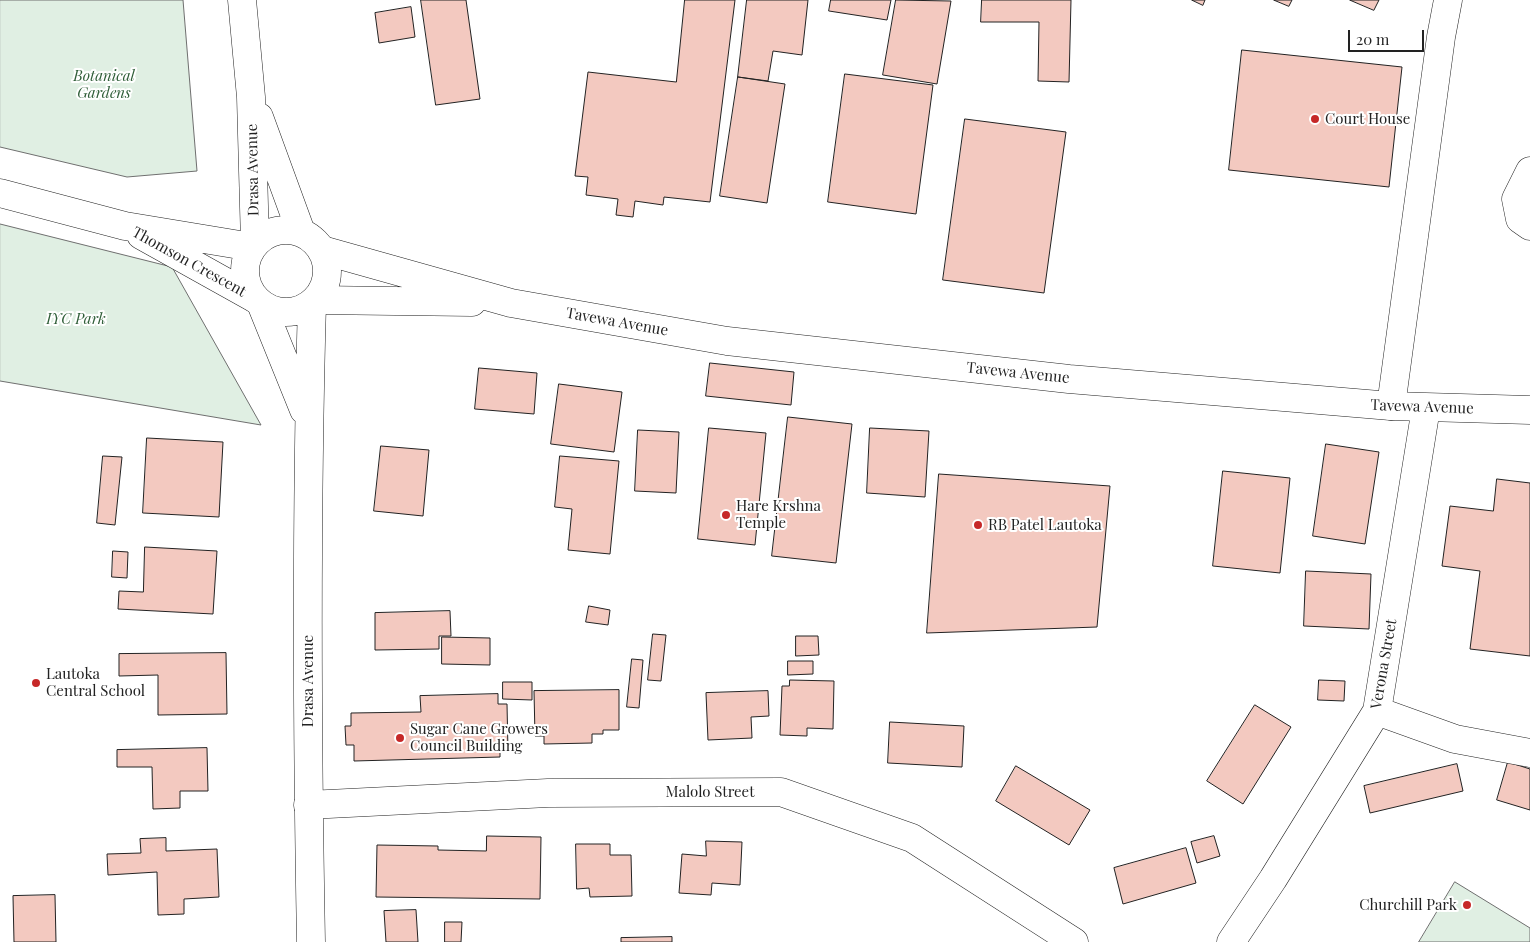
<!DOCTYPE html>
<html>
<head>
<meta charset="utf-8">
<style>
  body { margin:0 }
  #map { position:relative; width:1530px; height:942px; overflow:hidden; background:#fff; font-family:"Playfair Display",serif }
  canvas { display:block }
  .scale { position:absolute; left:1348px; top:30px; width:76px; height:22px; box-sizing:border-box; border:2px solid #222; border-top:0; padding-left:6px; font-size:15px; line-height:18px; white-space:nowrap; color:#222; -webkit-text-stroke:4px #fff; paint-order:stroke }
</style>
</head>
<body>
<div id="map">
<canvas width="1530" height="942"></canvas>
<div class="scale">20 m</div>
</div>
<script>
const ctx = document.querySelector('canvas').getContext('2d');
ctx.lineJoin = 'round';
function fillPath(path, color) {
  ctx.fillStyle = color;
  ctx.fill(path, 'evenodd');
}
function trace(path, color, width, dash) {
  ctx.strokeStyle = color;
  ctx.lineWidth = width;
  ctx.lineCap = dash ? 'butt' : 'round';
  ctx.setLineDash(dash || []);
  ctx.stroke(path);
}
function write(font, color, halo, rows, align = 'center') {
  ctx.font = font + ' "Playfair Display",serif';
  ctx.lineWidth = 4;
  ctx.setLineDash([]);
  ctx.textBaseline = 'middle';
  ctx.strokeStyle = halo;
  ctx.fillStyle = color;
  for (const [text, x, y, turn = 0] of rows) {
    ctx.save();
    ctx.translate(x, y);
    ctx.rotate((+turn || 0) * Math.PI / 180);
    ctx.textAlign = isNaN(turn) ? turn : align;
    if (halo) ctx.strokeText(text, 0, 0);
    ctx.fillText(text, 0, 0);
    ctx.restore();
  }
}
const green = new Path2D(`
  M0 0H183L197 171 127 177 0 147Z
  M0 224 172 267 261 425 0 381Z
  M1455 882 1530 928V942H1419Z`);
fillPath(green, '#e0efe3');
trace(green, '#6f6f6f', 1);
const building = new Path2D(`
  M421 0H466L480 99 436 105Z
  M685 0H735L710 202 664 197 663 205 635 201 633 217 616 215 618 199 586 195 588 177 575 176 588 72 676 82Z
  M747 0H808L802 55 773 51 768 81 738 77Z
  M831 0H891L887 20 829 11Z
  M896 0 951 1 937 84 883 75Z
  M982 0H1071L1069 82 1038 81 1039 22H981Z
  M1192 0H1205L1203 5Z
  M1274 0H1292L1289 6Z
  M1350 0H1379L1374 10Z
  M411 7 415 37 379 43 375 13Z
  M1242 50 1402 67 1389 187 1229 170Z
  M845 74 933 85 916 214 828 202Z
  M738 77 785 84 767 203 720 196Z
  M965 119 1066 132 1044 293 943 280Z
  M710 363 794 372 791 405 706 396Z
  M479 368 537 373 534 414 475 409Z
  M559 384 622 392 614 452 551 444Z
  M788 417 852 424 836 563 772 556Z
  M709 428 766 433 755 545 698 539Z
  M870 428 929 431 925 497 867 493Z
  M638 430 679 432 676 493 635 491Z
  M147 438 223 442 219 517 143 513Z
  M1326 444 1379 452 1365 544 1313 536Z
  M381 446 429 450 423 516 374 511Z
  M103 456 122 457 115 525 97 523Z
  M560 456 619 461 610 554 568 550 572 509 555 507Z
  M1223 471 1290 478 1280 573 1213 566Z
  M939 474 1110 486 1097 627 927 633Z
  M1497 479 1530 483V656L1470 649 1480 571 1442 566 1450 506 1493 511Z
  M145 547 217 551 213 614 118 609 119 591 143 592Z
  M113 551 128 552 127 578 112 577Z
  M1306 571 1371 574 1369 629 1304 626Z
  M589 606 610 610 608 625 586 622Z
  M450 611 451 636H439V649L375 650V613Z
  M653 634 666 635 661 681 648 680Z
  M796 636H818L819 655 796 656Z
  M442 637 490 638V665L442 664Z
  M226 653 227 714 158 715V675L119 676V654Z
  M632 659 643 660 639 708 627 707Z
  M788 661H813V674L788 675Z
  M790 680 834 681 833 729 807 728V736L780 735 782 686H789Z
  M1319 680 1345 681 1344 701 1318 700Z
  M503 682H532V700L503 699Z
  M619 690V730H603V734H592V743L544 744V736H535L534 691Z
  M768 691 769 716 751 717 752 738 708 740 706 693Z
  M498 694V704H507L508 751H500V757L354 761V745H346L345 726H351V713L421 712 420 696Z
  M1255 705 1291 727 1243 804 1207 781Z
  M890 722 964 726 962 767 888 763Z
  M207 748 208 791H180V808L153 809 152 767H117V750Z
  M1508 762 1530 769V810L1497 800Z
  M1457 764 1463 791 1370 813 1364 786Z
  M1016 766 1090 810 1069 845 996 801Z
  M487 836 541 837 540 899 376 897 377 845 438 846V850L486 851Z
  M1214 836 1220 856 1197 863 1191 842Z
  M166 838V851L217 849 219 897 184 899V914L158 915 157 872 108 875 107 854 141 853 140 839Z
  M706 841 742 842 740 885 712 883 711 895 679 893 682 854 706 856Z
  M576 844H610V855H631L632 896 590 897 589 888 577 889Z
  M1186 848 1196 883 1123 904 1114 868Z
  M55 895 56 942H14L13 896Z
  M416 910 418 942H386L384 911Z
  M445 922H462L461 942H445Z
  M672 937V942H621V938Z`);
fillPath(building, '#f3c9c0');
trace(building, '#222', 1);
const minor = new Path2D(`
  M1530 171 1516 199 1520 219 1530 226
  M1391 406 1441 37 1448 0
  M1377 711 1455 739 1530 753
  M308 805 548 793 781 792 912 838 1074 942
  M1231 942 1273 879 1377 711 1426 408`);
const major = new Path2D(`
  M0 193 125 226 252 247
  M141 235 254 298
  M322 250 511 303 727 341 1069 379 1391 406 1530 410
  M316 300 472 302`);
const highway = new Path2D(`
  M242 0 251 97 255 243
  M259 117 301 232
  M245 271a41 41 0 1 1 82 0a41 41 0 1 1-82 0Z
  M262 306 304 410
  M311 942C307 729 306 516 312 303`);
trace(minor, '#222', 29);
trace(major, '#222', 29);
trace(highway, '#222', 29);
trace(minor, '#fff', 28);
trace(major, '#fff', 28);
trace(highway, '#fff', 28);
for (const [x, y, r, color] of [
  [1315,119,5,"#c62828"],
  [726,515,5,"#c62828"],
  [978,525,5,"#c62828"],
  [36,683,5,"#c62828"],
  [400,738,5,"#c62828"],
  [1467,905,5,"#c62828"]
]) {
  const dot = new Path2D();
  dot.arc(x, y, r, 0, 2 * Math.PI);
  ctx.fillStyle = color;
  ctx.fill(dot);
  trace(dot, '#fff', 2);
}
write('italic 15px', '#2f5e38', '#fff', [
  ["Botanical",104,76],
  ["Gardens",104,93],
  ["IYC Park",76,319]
]);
write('15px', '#222', '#fff', [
  ["Court House",1325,119],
  ["Hare Krshna",736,506],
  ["Temple",736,523],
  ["RB Patel Lautoka",988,525],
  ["Lautoka",46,674],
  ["Central School",46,691],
  ["Sugar Cane Growers",410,729],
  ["Council Building",410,746],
  ["Churchill Park",1457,905,"right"]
], 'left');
write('15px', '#222', '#fff', [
  ["Drasa Avenue",253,170,-91],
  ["Thomson Crescent",189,262,29],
  ["Tavewa Avenue",617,322,10],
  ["Tavewa Avenue",1018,373,6],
  ["Tavewa Avenue",1422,407,2],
  ["Verona Street",1384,664,-80],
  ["Drasa Avenue",308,681,-90],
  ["Malolo Street",710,792]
]);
</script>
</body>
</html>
